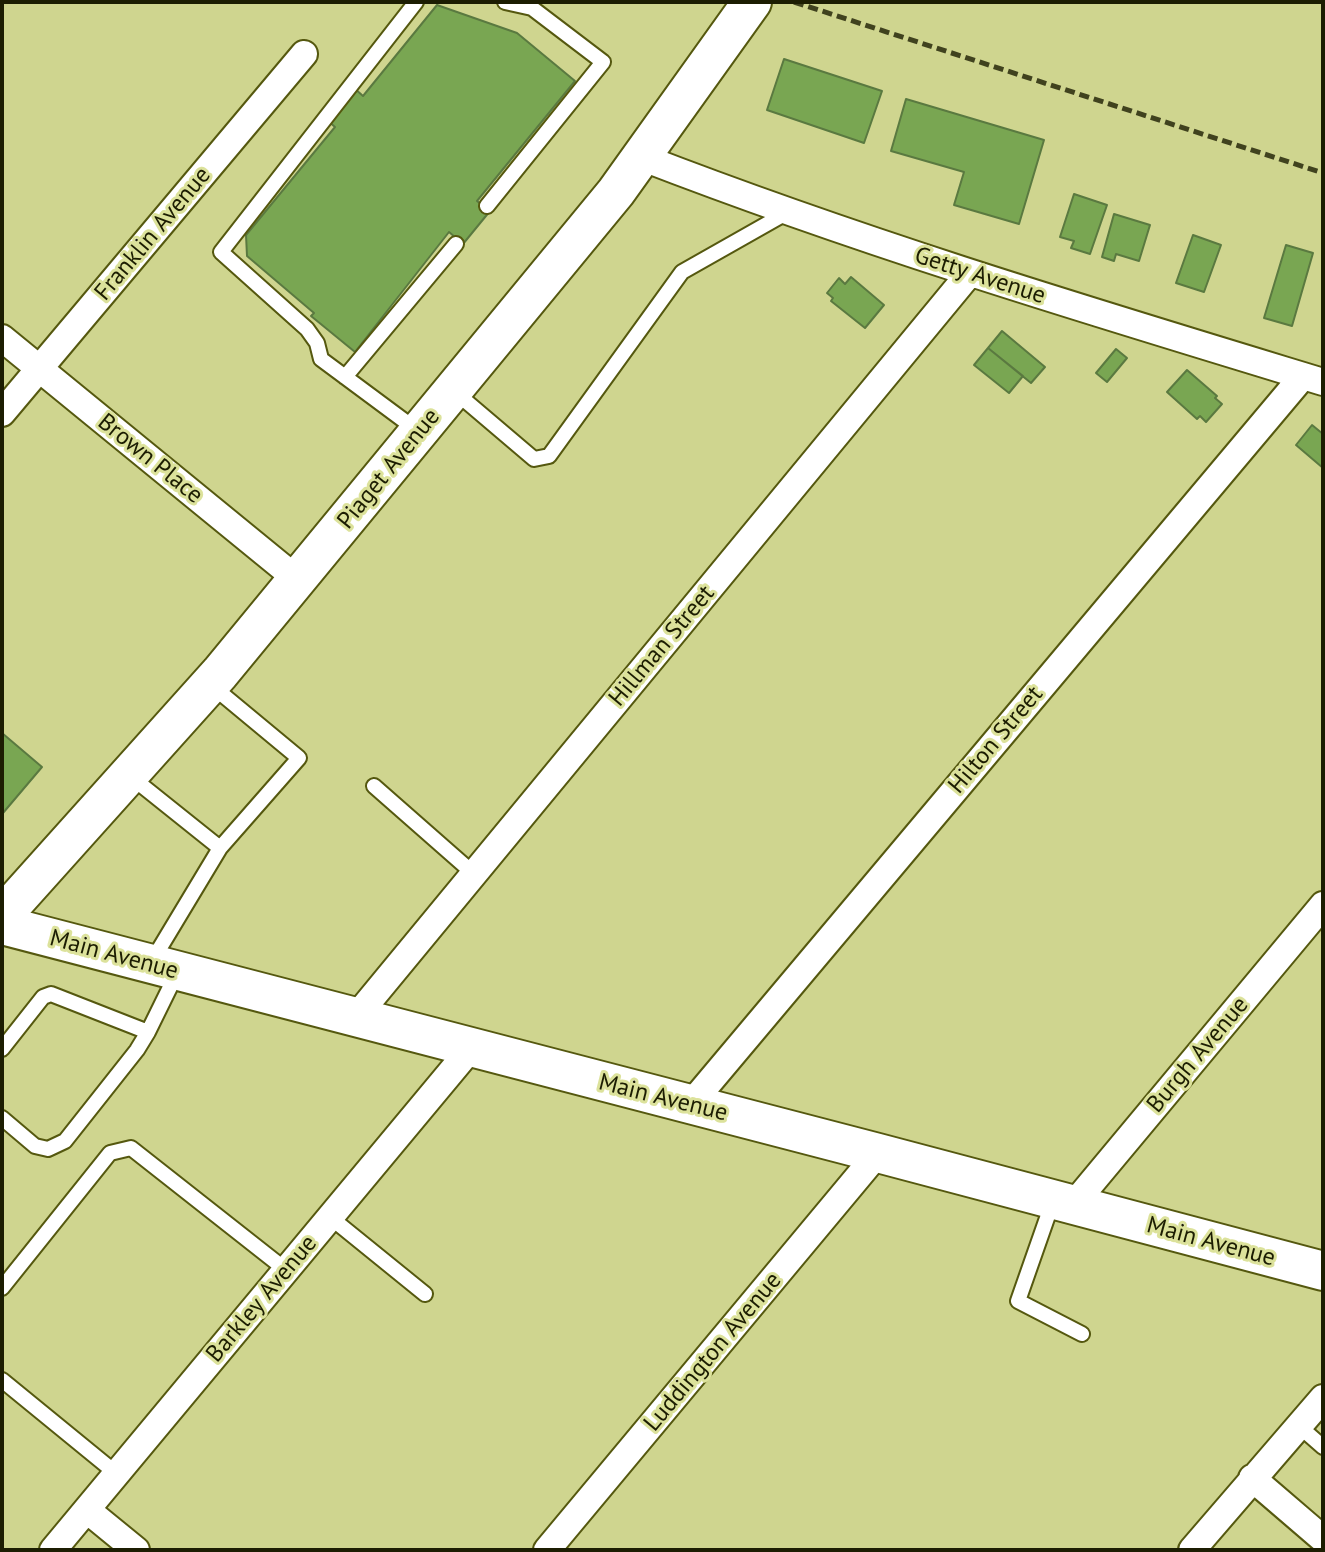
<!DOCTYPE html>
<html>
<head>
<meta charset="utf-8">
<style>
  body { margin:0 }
  #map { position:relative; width:1325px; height:1552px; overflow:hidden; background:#cfd58f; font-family:"PT Sans",sans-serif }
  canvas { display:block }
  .frame { position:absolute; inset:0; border:4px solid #1c1d02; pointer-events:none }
</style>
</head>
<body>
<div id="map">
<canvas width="1325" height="1552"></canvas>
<div class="frame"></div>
</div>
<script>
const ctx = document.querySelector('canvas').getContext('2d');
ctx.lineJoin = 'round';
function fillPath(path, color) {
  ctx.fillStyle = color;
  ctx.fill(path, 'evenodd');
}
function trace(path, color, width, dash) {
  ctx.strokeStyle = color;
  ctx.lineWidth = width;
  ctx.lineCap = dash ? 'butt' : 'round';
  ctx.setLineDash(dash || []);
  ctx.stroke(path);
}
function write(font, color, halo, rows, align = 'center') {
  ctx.font = font + ' "PT Sans",sans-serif';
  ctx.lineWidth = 6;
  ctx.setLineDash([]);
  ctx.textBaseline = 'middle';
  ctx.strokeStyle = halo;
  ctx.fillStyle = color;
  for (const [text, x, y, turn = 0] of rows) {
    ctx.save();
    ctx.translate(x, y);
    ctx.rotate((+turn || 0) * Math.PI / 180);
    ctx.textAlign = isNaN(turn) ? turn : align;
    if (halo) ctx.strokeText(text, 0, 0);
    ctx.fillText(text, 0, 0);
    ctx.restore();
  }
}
const building = new Path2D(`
  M437 5 517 33 575 81 477 201 490 211 463 244 449 232 355 352 311 316 314 313 247 256 246 235 335 127 327 120 353 87 363 96Z
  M784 59 882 91 864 143 767 110Z
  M906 99 1044 140 1019 224 954 205 964 172 891 151Z
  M1074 194 1107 205 1090 254 1071 248 1074 241 1060 237Z
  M1114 214 1150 225 1139 261 1116 254 1114 261 1102 257Z
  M1193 235 1221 245 1204 292 1176 283Z
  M1286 245 1313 253 1292 326 1264 318Z
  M851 277 884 305 865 328 831 301 833 298 827 293 839 278 845 284Z
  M1002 331 1045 367 1031 383 988 348Z
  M988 348 1023 376 1009 393 974 365Z
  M1116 349 1127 358 1107 382 1096 373Z
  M1187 370 1217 396 1215 398 1222 404 1206 422 1200 416 1197 419 1167 392Z
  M1312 425 1323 434V468L1296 445Z
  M2 733 42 767 3 813 2 811Z`);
fillPath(building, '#79a652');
trace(building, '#5a7940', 2);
const lane = new Path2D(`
  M416 2 221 252 307 329 317 343 321 359 418 431
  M487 206 603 62 532 8 505 2
  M345 377 456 244
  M454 391 534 459 549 456 682 272 788 212
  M130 776 220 848 299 758 211 685
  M374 786 473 873
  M152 961 220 848
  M2 1049 43 997 51 994 148 1032
  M2 1118 35 1146 48 1149 65 1141 137 1050 148 1032 177 973
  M1053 1201 1018 1301 1082 1334
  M330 1217 425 1294
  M2 1288 110 1153 131 1148 286 1270
  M2 1380 117 1474
  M1299 1426 1323 1447`);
const street = new Path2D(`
  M641 157C866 244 1093 312 1323 382
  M2 338 298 580
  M2 413 304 54
  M355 1018 969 274
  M690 1105 1303 376
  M1073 1205 1323 905
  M1252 1478 1323 1539
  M87 1510 136 1550
  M53 1550 471 1048
  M547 1550 878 1153
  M1192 1550 1323 1398`);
const secondary = new Path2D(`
  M2 916 220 673 616 192 752 2`);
const primary = new Path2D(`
  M2 925 878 1153 1323 1271`);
trace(lane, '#55580f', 18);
trace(street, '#55580f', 30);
trace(secondary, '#55580f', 42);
trace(primary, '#55580f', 42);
trace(lane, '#fff', 14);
trace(street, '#fff', 26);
trace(secondary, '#fff', 38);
trace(primary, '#fff', 38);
trace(new Path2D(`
  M794 2 1323 173`), '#40421e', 5, [10, 5]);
write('24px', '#1c1d02', '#dce29b', [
  ["Franklin Avenue",153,234,-50],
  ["Getty Avenue",980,276,18],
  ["Brown Place",150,459,39],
  ["Piaget Avenue",389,469,-51],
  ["Hillman Street",662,646,-50],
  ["Hilton Street",996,740,-50],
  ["Main Avenue",114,955,15],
  ["Burgh Avenue",1198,1055,-50],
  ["Main Avenue",663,1098,14],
  ["Main Avenue",1211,1242,15],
  ["Barkley Avenue",262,1299,-50],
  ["Luddington Avenue",713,1352,-50]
]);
</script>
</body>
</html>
